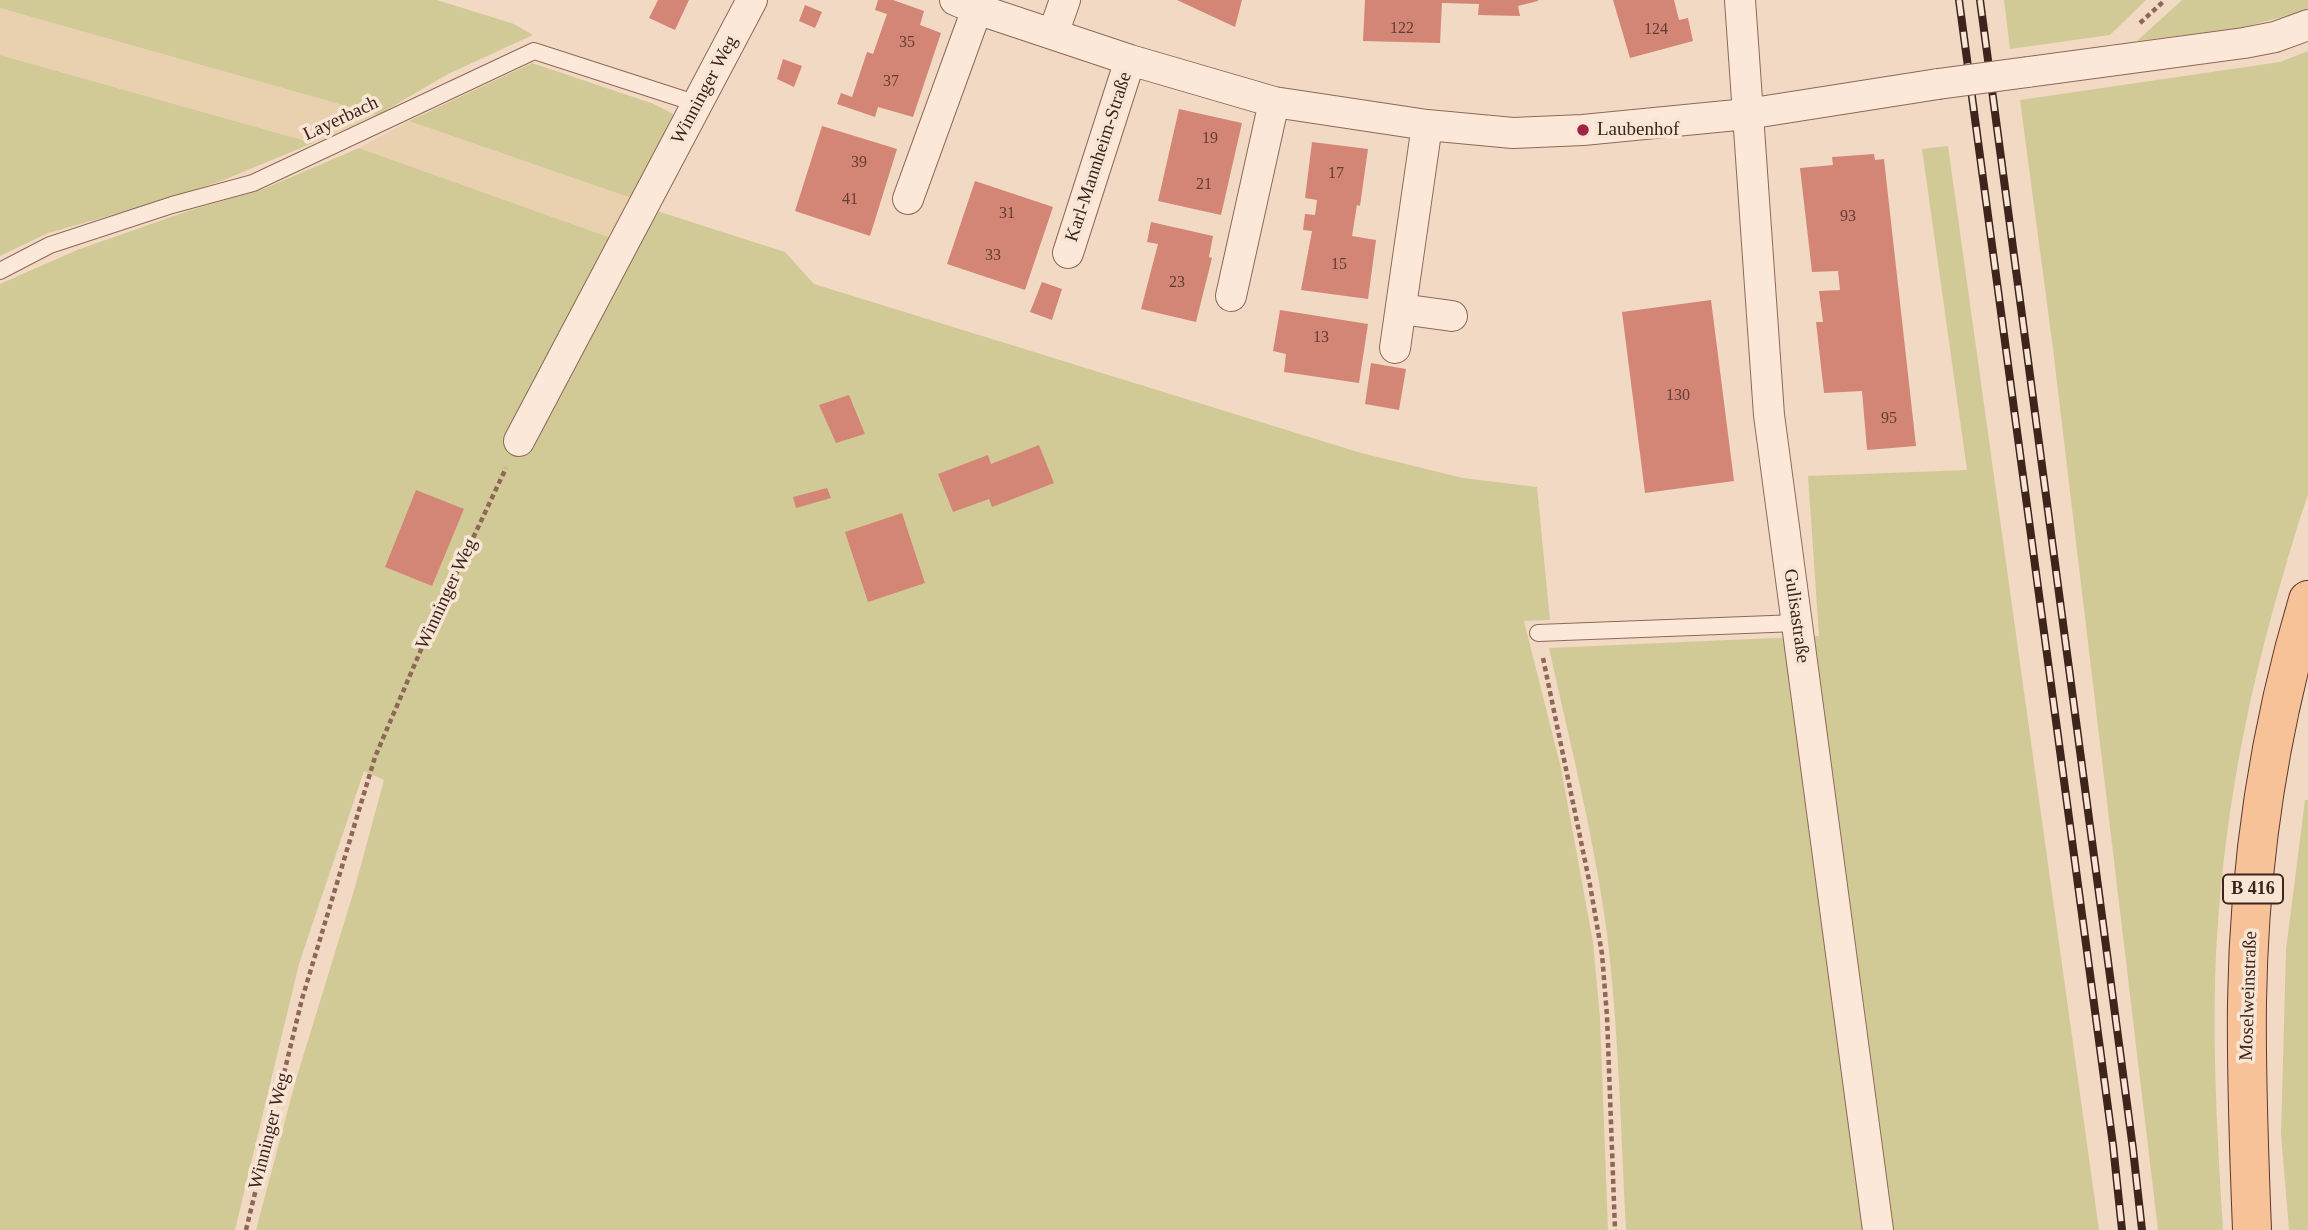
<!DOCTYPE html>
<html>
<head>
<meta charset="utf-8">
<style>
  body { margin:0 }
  canvas { display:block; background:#f2d9c3 }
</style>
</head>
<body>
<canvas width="2308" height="1230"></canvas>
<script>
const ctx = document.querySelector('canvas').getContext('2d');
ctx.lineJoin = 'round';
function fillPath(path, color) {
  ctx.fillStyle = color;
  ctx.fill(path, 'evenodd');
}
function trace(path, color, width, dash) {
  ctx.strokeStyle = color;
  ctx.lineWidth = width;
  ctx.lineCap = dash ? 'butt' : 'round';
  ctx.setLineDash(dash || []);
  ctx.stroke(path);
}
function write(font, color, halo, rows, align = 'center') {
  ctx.font = font + ' Georgia,serif';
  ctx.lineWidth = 7;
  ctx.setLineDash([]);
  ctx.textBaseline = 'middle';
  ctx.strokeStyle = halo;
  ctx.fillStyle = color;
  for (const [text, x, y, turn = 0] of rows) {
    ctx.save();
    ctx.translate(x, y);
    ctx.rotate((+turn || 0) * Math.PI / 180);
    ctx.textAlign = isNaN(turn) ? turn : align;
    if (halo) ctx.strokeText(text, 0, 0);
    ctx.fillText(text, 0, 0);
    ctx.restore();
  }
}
fillPath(new Path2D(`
  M0 8 378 115 313 143 0 55Z
  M409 121 634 199 614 239 359 148Z`), '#e9d1b0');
fillPath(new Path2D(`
  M0 0H437L514 24 533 35 448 74 378 115 0 8Z
  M2004 0H2146L2110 35 2010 49Z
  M2182 0H2308V8L2302 12 2240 28 2137 41Z
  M2308 51V495C2296 528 2287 562 2277 596 2241 722 2219 851 2215 982 2213 1065 2218 1147 2223 1230H2158L2053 349 2020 100 2280 62Z
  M0 55 313 143 221 181 148 205 48 233 0 256Z
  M532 63 654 104 673 114 674 129 634 199 409 121Z
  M1948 146 2099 1230H1626C1621 1136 1619 1043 1609 950 1597 848 1571 748 1549 648L1819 636 1808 476 1967 470 1922 149Z
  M359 148 614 239 604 306 657 211 785 252 814 284 1361 453 1463 478 1537 487 1550 620 1524 621 1561 768 1593 942 1600 1018 1608 1230H256L295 1083 355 887 384 780 364 771 299 964 235 1230H0V284L77 250 191 210 261 190Z
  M2305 800H2308V1230H2289L2281 1134 2286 949Z`), '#d2ca96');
fillPath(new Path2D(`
  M658 0H689L675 30 649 18Z
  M878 0H893L924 11 920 25 941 33 913 117 878 107 875 117 837 104 841 93 852 97 867 52 873 54 887 14 875 10Z
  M1177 0H1242L1235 27Z
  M1365 0H1538V1L1518 6 1520 16 1478 15 1479 4 1442 3 1440 43 1363 41Z
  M1613 0H1674L1679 20 1688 18 1693 41 1630 58Z
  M805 5 822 12 815 28 799 21Z
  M783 59 802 66 794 87 777 79Z
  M1179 109 1242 123 1221 215 1158 201Z
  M822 126 897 149 870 236 795 211Z
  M1312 142 1368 149 1360 206 1357 205 1352 236 1376 240 1368 299 1301 290 1312 231 1303 230 1305 214 1315 215 1317 200 1305 198Z
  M1874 154 1875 160 1884 159 1916 446 1867 450 1862 391 1824 393 1816 322H1823L1819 291 1840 290 1838 271 1812 272 1800 168 1833 165 1832 157Z
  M975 181 1053 207 1025 290 947 264Z
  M1151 222 1213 236 1209 257 1212 258 1196 322 1141 309 1158 244 1147 242Z
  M1042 282 1062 289 1052 320 1030 312Z
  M1711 300 1734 481 1645 493 1622 312Z
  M1280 310 1368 324 1359 383 1284 372 1286 354 1273 351Z
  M1371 363 1406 369 1399 410 1365 404Z
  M849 395 865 434 836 443 819 405Z
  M1039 445 1054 483 992 507 989 499 953 512 938 474 988 455 991 464Z
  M827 488 831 498 796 508 793 497Z
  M416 490 464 509 432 586 385 567Z
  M902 513 925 583 868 602 845 532Z`), '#d48676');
const lane = new Path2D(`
  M0 271 50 245 172 205 253 183 534 51 698 104
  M1538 633 1797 623`);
const street = new Path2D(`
  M955 0 977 9 1130 60 1274 102 1427 125 1513 133 1583 130 1747 114 1938 84
  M1740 0 1769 415 1878 1230
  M1053 34 1065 0
  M2028 72 2244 43 2275 37 2308 25
  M908 199 977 9
  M1068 253 1130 60
  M1231 296 1274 102
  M1401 309 1452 316
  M1395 348 1427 125
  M519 441 752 0`);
const primary = new Path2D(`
  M2252 1230C2249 1154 2246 1078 2247 1002 2249 867 2269 730 2308 600`);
trace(lane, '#8f6758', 18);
trace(street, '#8f6758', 32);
trace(primary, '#5c372c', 40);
trace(new Path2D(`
  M2140 23 2165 0
  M1543 658 1590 885 1602 954 1607 1016 1615 1230
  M246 1230 302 999 375 757 426 638 506 468`), '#8f6758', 4.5, [5, 3.5]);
trace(lane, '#fce8d8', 16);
trace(street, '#fce8d8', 30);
trace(primary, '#f8c298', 38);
const rail = new Path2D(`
  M1959 0 2113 1145 2122 1230
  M1980 0 2133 1149 2142 1230`);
trace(rail, '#3d251d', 8);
trace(rail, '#f9e5d4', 5, [16]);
const streetBridge = new Path2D(`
  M1938 84 2028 72`);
trace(streetBridge, '#8f6758', 32, []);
trace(streetBridge, '#fce8d8', 30);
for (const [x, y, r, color] of [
  [1583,130,7,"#a32243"]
]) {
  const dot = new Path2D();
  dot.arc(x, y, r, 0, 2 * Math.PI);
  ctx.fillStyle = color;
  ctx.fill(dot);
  trace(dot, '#f9e5d4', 2.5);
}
write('16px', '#633d33', null, [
  ["122",1402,29],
  ["124",1656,30],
  ["35",907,43],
  ["37",891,82],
  ["19",1210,139],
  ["39",859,163],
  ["17",1336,174],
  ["21",1204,185],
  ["41",850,200],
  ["31",1007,214],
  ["93",1848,217],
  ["33",993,256],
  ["15",1339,265],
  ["23",1177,283],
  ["13",1321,338],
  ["130",1678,396],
  ["95",1889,419]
]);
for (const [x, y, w] of [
  [2253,889,60]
]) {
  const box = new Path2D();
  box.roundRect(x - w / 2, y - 14.5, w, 29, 5);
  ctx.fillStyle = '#f9e5d4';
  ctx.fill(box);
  trace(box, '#3d251d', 2);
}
write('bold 18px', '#3d251d', null, [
  ["B 416",2253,889]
]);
write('19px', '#3d251d', '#f9e5d4', [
  ["Winninger Weg",705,90,-62],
  ["Layerbach",341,119,-25],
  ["Karl-Mannheim-Straße",1099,157,-72],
  ["Winninger Weg",447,594,-65],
  ["Gulisastraße",1796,616,82],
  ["Moselweinstraße",2249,996,-88],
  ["Winninger Weg",270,1131,-76]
]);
write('19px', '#3d251d', '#f9e5d4', [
  ["Laubenhof",1597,130]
], 'left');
</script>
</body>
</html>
